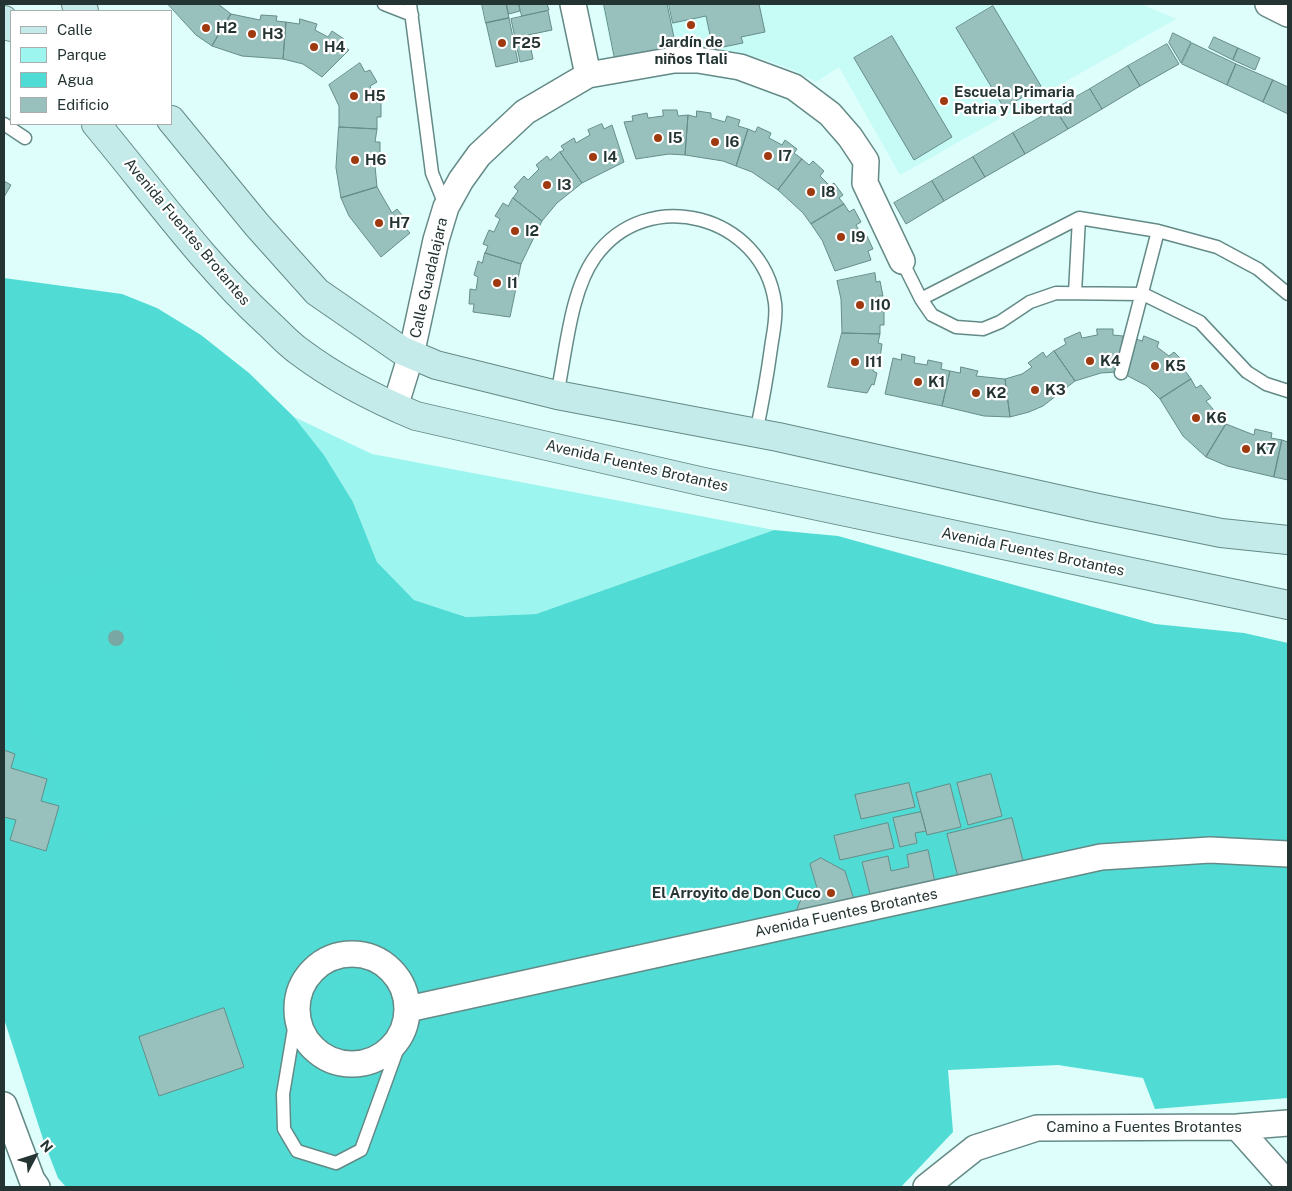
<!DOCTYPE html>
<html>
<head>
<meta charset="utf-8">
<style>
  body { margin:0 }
  #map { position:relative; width:1292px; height:1191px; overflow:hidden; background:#ddfefa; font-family:"Public Sans",sans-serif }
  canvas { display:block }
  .frame { position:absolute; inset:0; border:5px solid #243433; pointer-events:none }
  .legend { position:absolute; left:10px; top:10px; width:162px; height:115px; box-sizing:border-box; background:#fff; border:1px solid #a7aead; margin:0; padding:6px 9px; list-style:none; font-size:15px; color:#243433 }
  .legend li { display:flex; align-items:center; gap:10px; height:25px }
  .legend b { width:25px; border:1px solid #a7aead }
  .north { position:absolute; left:10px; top:1131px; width:50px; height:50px; -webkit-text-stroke:4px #fff; paint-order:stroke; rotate:50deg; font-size:14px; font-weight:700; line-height:20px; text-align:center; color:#243433 }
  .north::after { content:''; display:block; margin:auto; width:18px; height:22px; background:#243433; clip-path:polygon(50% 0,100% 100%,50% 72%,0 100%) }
</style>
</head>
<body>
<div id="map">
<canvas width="1292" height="1191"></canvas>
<div class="frame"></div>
<ul class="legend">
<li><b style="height:6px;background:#c4ebe9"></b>Calle</li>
<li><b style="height:14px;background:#9cf6ef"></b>Parque</li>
<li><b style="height:14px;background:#4fdcd4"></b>Agua</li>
<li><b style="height:14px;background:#98c0bc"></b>Edificio</li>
</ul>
<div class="north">N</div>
</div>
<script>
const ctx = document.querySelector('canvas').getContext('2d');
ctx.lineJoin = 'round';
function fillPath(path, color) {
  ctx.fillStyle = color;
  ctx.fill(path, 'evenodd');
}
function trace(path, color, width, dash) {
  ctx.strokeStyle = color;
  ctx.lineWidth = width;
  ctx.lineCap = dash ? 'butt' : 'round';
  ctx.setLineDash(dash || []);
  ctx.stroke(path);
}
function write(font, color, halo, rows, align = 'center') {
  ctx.font = font + ' "Public Sans",sans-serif';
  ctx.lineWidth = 4.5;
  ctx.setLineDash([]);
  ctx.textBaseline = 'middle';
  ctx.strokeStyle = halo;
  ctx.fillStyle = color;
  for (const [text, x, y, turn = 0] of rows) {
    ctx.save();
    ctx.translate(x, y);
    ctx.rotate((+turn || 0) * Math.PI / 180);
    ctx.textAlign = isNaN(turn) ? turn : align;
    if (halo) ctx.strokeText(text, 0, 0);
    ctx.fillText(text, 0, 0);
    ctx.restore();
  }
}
fillPath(new Path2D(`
  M602 4H1141L1176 19 900 175 839 67 816 82 791 69 763 59 694 45 614 60Z`), '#c7fbf6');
fillPath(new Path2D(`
  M294 417 372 454 774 530 536 614 466 617 414 600 377 562 353 502 324 455Z`), '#9cf6ef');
fillPath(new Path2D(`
  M4 278 122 294 157 308 201 335 249 373 294 417 324 455 353 502 377 562 414 600 466 617 536 614 774 530 838 536 1155 624 1244 633 1288 643V1098L1155 1109 1143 1078 1058 1065 948 1070 953 1132 901 1187H66L58 1178 44 1142 4 1019Z`), '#50dcd4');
fillPath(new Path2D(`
  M137 559 168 566 191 587 273 777 98 837 79 834 4 656V610L23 594ZM117 602 144 614 150 633 136 656 120 662 100 653 93 633 96 618Z
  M325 1009a28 28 0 1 1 56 0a28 28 0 1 1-56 0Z`), '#4fdcd4');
const building = new Path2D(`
  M168 4H218L231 14 212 46 196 35Z
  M482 4H506L509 18 486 23Z
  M507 4H519L520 11 509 14Z
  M519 4H547L549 10 522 16Z
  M604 4H667L676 47 615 59Z
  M669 4H759L765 32 741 37 743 43 713 49 706 16 673 23Z
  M993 6 1041 86 1004 108 956 28Z
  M548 11 552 30 528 35 533 59 520 62 511 19Z
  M231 14 260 20 261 15 277 16 276 21 286 22 283 59 242 56 212 46Z
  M509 18 518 62 496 67 486 23Z
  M300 19 317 24 315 30 328 37 332 31 344 39 341 44 349 50 322 77 303 64 283 59 286 22 299 24Z
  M1173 33 1191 42 1181 63 1169 43Z
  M892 36 952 137 914 160 854 58Z
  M1214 37 1238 48 1233 60 1209 48Z
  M1192 43 1236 64 1227 85 1182 64Z
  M1167 44 1179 64 1140 86 1128 66Z
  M1238 48 1260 58 1255 70 1233 60Z
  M360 63 365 72 370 70 377 82 370 86 375 101H381V117H377V129L339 127V106L329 85Z
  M1236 64 1273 80 1263 102 1227 85Z
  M1128 66 1140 86 1102 109 1090 89Z
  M1273 80 1288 87V114L1263 102Z
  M1090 89 1102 109 1068 129 1055 109Z
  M1055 109 1068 129 1025 154 1013 133Z
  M663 110H677L678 116 688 115 685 155 669 154 636 159 624 122 633 121 632 116 647 113 648 118 663 116Z
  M697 111 711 113V118L725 122 727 116 740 120 738 126 748 129 736 166 723 161 685 155 688 115 696 117Z
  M602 124 604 129 612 125 624 162 582 183 560 152 564 150 561 146 574 138 576 143 590 135 588 130Z
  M339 127 377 129 375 142H380V155H374L377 187 341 198 336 168Z
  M758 127 771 133 769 138 782 145 785 140 797 149 794 153 802 159 778 190 752 172 736 166 748 129 755 132Z
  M1013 133 1025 154 985 177 973 157Z
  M560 152 582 183 557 203 542 221 513 198 518 191 514 187 524 176 528 180 539 169 536 165 547 156 550 160Z
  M973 157 985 177 944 201 932 181Z
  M802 159 809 165 813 161 824 171 820 176 830 186 834 183 843 195 839 198 844 204 811 224 803 213 778 190Z
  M4 181 11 185 4 197Z
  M932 181 944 201 906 224 894 203Z
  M377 187 392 213 397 209 407 221 403 225 410 233 381 257 349 216 341 198Z
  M513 198 542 221 521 264 485 253 488 246 483 244 489 230 494 232 500 219 495 216 503 203 508 206Z
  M844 204 849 212 854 209 861 222 856 225 863 238 867 236 873 249 868 251 871 260 835 271 822 240 811 224Z
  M485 253 521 264 510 317 473 312 474 304H469L470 289 476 290 478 277 474 275 478 261 482 263Z
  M875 273 876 282 880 281 883 296H879L880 311H884V325H880V334L842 333 841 299 837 281Z
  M1097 329H1113V335L1123 336 1117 372 1101 373 1075 381 1054 351 1066 344 1064 339 1080 332 1082 338 1097 335Z
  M842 333 880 334 878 343 882 344 880 358H876L873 371 877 373 874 385 872 384 867 393 828 387Z
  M1144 336 1159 342 1157 347 1169 356 1174 352 1186 364 1183 368 1191 379 1160 399 1147 386 1124 374 1133 338 1142 341Z
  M1054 351 1075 381 1043 406 1029 412 1010 417 1005 379 1022 374 1032 367 1028 363 1043 352 1046 357Z
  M902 354 915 357 914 363 927 365 928 360 942 363 941 369 950 371 942 406 885 394 893 358 901 360Z
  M961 367 978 371 976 376 1005 379 1010 417 984 416 942 406 950 371 960 373Z
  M1191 379 1196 388 1201 385 1211 398 1206 401 1226 424 1206 457 1183 436 1160 399Z
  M1226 424 1254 435 1255 429 1272 433 1271 438 1282 440 1274 477 1227 466 1206 457Z
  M1282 440 1288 442V480L1274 477Z
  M4 750 15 754 11 768 47 779 41 801 59 806 46 851 10 840 16 820 4 817Z
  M991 774 1002 816 968 825 957 783Z
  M909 783 915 807 861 819 855 795Z
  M950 784 961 827 927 835 916 793Z
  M921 812 926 831 915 833 917 843 900 847 893 818Z
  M1012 818 1024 865 959 881 947 834Z
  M888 823 894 848 840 860 834 836Z
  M928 850 936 887 872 902 862 862 888 856 891 871 909 867 907 855Z
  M821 858 845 871 855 903 793 919 801 899 817 888 810 864Z
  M224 1008 244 1067 159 1096 139 1037Z`);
fillPath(building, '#98c0bc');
trace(building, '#668d89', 1);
const lane = new Path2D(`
  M384 4 412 15
  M410 4 432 173 446 207
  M4 124 25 138
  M902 261 921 299 1079 218 1158 231 1217 247 1258 269 1288 294
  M1075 293 1079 218
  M921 299 932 315 956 327 983 329 1000 322 1030 302 1056 293 1143 294 1200 322 1247 372 1266 384 1288 391
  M1121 373 1158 231
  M557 395C566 353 570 292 595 257 647 184 763 215 775 303 777 318 773 333 771 348 767 377 762 405 756 433
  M300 993 283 1094 284 1129 297 1151 336 1163 361 1150 404 1031`);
const street = new Path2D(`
  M573 4 588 75
  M1268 4 1288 14
  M395 407 411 355 436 240 446 207 461 180 479 155 525 112 588 75 674 60H698L740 67 794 87 830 114 850 137 866 161 865 183 902 261
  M297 1009a55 55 0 1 1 110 0a55 55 0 1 1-110 0Z
  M408 1009 1101 857 1210 850 1288 854
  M4 1105 32 1180 37 1187
  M1237 1127 1288 1184
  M926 1187 975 1148 1037 1128 1237 1127 1288 1123`);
const secondary = new Path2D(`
  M76 4 84 11
  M4 20 11 27
  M171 120 257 225 317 292 401 350 436 365 557 395 778 437 1093 507 1221 533 1288 540
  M96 124C152 191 203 263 267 322 278 332 288 344 300 352 336 379 375 399 416 416L704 482 1288 605`);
trace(lane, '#648a87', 15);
trace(street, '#648a87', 28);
trace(secondary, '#648a87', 30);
trace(lane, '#fff', 12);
trace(street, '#fff', 25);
trace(secondary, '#c4ebe9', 28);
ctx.fillStyle = '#79a8a4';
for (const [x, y] of [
  [116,638]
]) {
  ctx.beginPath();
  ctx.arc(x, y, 8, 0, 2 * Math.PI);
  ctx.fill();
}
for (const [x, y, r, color] of [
  [691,25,5,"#9f390f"],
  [206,28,5,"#9f390f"],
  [252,34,5,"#9f390f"],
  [502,43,5,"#9f390f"],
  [314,47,5,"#9f390f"],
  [354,96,5,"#9f390f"],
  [944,101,5,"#9f390f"],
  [658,138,5,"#9f390f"],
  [715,142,5,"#9f390f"],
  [768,156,5,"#9f390f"],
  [593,157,5,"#9f390f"],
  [355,160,5,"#9f390f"],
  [547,185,5,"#9f390f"],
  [811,192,5,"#9f390f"],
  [379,223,5,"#9f390f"],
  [515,231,5,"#9f390f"],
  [841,237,5,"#9f390f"],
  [497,283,5,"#9f390f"],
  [860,305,5,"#9f390f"],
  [1090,361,5,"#9f390f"],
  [855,362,5,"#9f390f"],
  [1155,366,5,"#9f390f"],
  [918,382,5,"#9f390f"],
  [1035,390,5,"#9f390f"],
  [976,393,5,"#9f390f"],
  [1196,418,5,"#9f390f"],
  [1246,449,5,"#9f390f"],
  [831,893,5,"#9f390f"]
]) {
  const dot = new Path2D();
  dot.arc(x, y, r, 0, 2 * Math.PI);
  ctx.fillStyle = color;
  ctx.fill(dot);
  trace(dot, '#fff', 2);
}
write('bold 15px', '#243433', '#fff', [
  ["H2",216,28],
  ["H3",262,34],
  ["Jardín de",691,42,"center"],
  ["niños Tlali",691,59,"center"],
  ["F25",512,43],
  ["H4",324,47],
  ["Escuela Primaria",954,92],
  ["Patria y Libertad",954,109],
  ["H5",364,96],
  ["I5",668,138],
  ["I6",725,142],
  ["I7",778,156],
  ["I4",603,157],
  ["H6",365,160],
  ["I3",557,185],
  ["I8",821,192],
  ["H7",389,223],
  ["I2",525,231],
  ["I9",851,237],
  ["I1",507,283],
  ["I10",870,305],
  ["K4",1100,361],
  ["I11",865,362],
  ["K5",1165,366],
  ["K1",928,382],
  ["K3",1045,390],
  ["K2",986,393],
  ["K6",1206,418],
  ["K7",1256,449],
  ["El Arroyito de Don Cuco",821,893,"right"]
], 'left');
write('15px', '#243433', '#fff', [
  ["Avenida Fuentes Brotantes",187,232,50],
  ["Calle Guadalajara",429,278,-77],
  ["Avenida Fuentes Brotantes",637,466,13],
  ["Avenida Fuentes Brotantes",1033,552,12],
  ["Avenida Fuentes Brotantes",846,913,-12],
  ["Camino a Fuentes Brotantes",1144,1127]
]);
</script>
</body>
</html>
